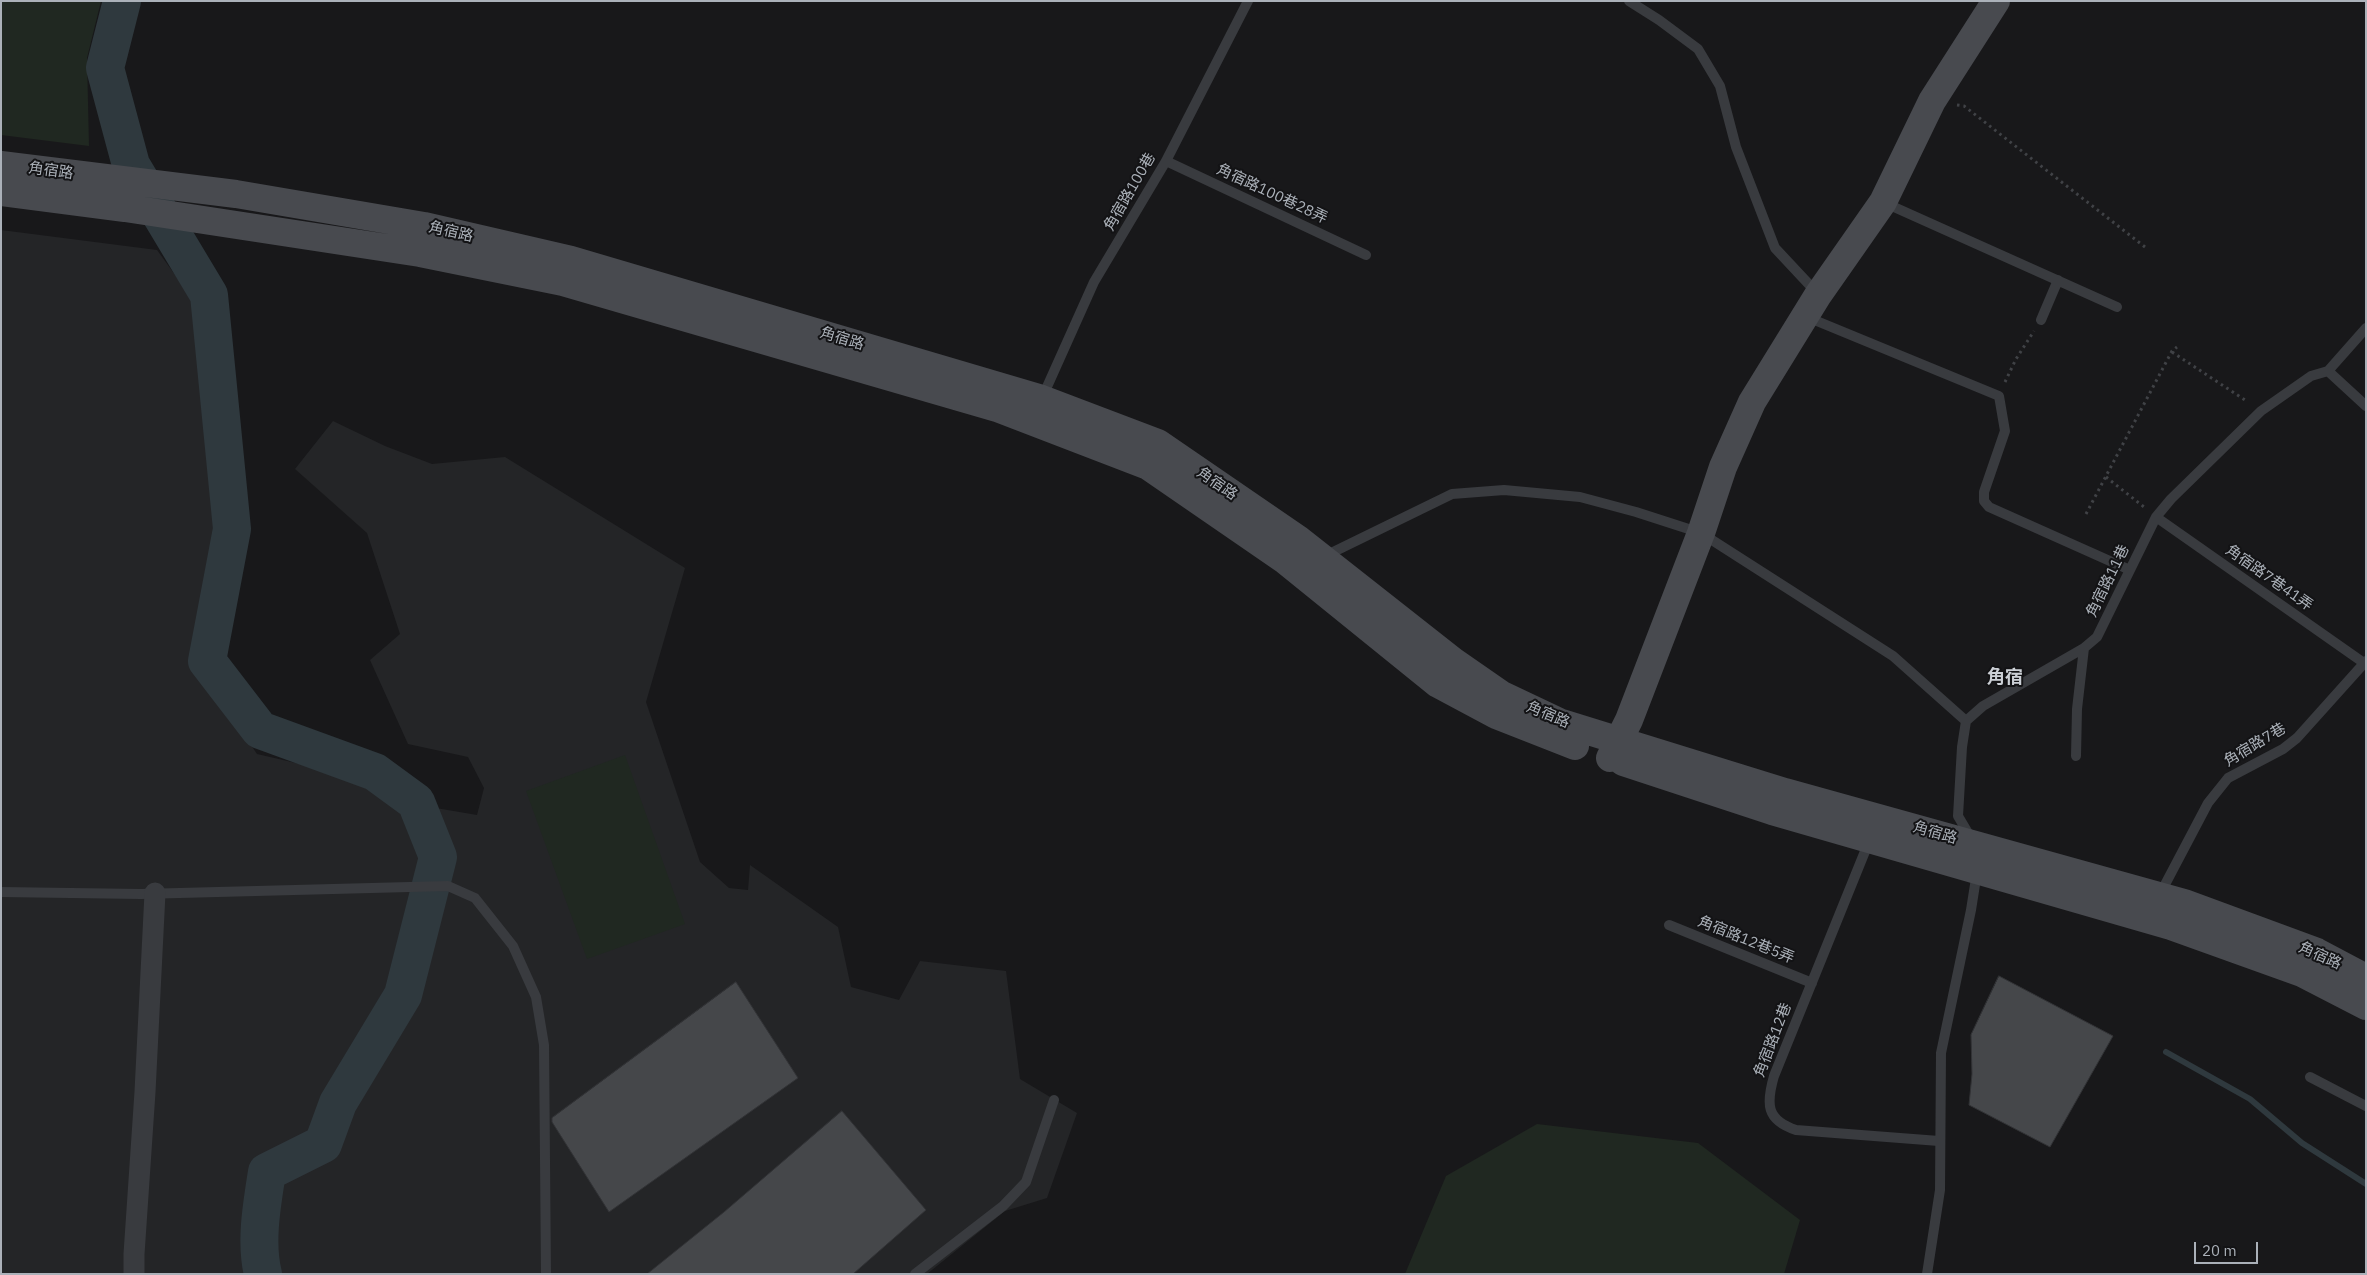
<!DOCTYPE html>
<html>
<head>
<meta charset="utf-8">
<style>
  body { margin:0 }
  #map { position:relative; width:2367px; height:1275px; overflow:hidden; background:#18181a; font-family:"IBM Plex Sans",sans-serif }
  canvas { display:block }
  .frame { position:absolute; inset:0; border:2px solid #abb1b9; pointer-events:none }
  .scale { position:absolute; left:2194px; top:1242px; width:64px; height:22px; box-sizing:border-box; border:2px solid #abb1b9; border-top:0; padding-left:6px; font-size:15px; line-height:18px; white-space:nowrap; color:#abb1b9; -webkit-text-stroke:4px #131315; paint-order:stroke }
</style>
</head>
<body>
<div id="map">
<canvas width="2367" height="1275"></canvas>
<div class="frame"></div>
<div class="scale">20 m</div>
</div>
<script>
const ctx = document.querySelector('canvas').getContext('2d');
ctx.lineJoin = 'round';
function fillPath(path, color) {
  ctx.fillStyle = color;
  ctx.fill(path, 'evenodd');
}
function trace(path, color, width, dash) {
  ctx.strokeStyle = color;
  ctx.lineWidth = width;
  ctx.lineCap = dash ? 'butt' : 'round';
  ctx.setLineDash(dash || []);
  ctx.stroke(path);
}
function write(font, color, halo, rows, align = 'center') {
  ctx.font = font + ' "IBM Plex Sans","Noto Sans TC",sans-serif';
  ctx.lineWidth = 4;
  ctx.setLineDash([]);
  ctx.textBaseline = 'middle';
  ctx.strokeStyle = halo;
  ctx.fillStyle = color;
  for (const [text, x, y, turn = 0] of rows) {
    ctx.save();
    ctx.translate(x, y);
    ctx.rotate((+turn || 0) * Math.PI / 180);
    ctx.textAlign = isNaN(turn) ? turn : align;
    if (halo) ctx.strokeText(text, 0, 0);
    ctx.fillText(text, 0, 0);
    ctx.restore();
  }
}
fillPath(new Path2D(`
  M1 230 157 250 205 316 216 524 191 656 257 754 348 775 389 800 477 815 484 788 468 757 408 744 370 660 400 634 367 533 295 469 333 421 385 446 432 464 505 457 685 568 646 702 700 862 729 888 748 890 750 865 838 927 851 987 899 1000 920 961 1006 971 1020 1079 1077 1113 1047 1198 1005 1211 927 1274H1Z`), '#242527');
fillPath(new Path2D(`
  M1 1H101L87 58 89 146 1 135Z
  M625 755 685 924 587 959 526 791Z
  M1537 1124 1698 1143 1800 1220 1784 1274H1405L1446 1176Z`), '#202821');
trace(new Path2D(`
  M2166 1052 2250 1099 2302 1143 2366 1184`), '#2f393e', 6);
trace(new Path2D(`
  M122 1 105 68 131 165 209 295 232 529 207 661 260 730 375 772 416 802 438 857 403 995 338 1103 323 1144 267 1172C262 1204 255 1242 263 1274`), '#2f393e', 38);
const building = new Path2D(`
  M1999 976 2113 1036 2050 1147 1969 1105 1972 1074 1971 1035Z
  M736 982 798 1078 609 1212 552 1122V1118Z
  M842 1111 926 1210 853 1274H647L724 1212Z`);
fillPath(building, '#45474a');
trace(building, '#323336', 1);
trace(new Path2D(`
  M1957 105 1964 106 2145 247
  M2172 352 2248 402
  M2005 382 2016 359 2034 331
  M2106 477 2144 507
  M2086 514 2172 351 2177 347`), '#404246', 3, [2.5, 4]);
trace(new Path2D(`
  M1629 1 1659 20 1698 49 1720 86 1736 147 1775 248 1818 294
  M1166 161 1366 255
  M1885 203 2117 307
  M1807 317 1999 396 2005 431 1984 492V501L1989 507 2130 570
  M2041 320 2058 280
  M2328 371 2366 406
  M1042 398 1094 282 1166 161 1248 1
  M2156 517 2364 663
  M1325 556 1452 494 1504 490 1580 497 1636 512 1701 533 1893 656 1966 721
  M2076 756 2077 709 2084 648
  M1971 838 1958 816 1962 747 1966 721 1983 706 2084 648 2097 637 2156 517 2171 499 2261 411 2311 376 2328 371 2366 328
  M1870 839 1774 1076C1766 1104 1766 1120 1796 1130L1939 1141
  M1 892 141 894 448 886 475 898 513 946 536 997 544 1045 546 1274
  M2159 896 2208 803 2228 778 2283 749 2297 738 2366 661
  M1669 925 1812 983
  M2310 1077 2366 1106
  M915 1274 1003 1206 1026 1182 1054 1100
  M1927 1274 1940 1190 1941 1053 1971 910 1977 872`), '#393b3f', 10);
trace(new Path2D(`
  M134 1274V1254L145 1092 155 893`), '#393b3f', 21);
trace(new Path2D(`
  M1 165 236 194 424 226 571 260 1042 399 1158 443 1298 539 1453 661 1502 695 1559 722 1785 792 2184 903 2317 952 2366 978
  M1 192 125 208 420 253 563 282 997 408 1148 466 1286 561 1438 684 1496 715 1575 746
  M1610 758 1629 720 1701 533 1723 467 1752 402 1818 295 1883 202 1932 101 1996 1
  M1623 762 1772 811 2171 926 2302 973 2366 1006`), '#484a4f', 28);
write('15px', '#abb1b9', '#131315', [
  ["角宿路",51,171,8],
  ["角宿路100巷",1130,192,-60],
  ["角宿路100巷28弄",1272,194,25],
  ["角宿路",451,232,13],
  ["角宿路",842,339,17],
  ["角宿路",1217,484,35],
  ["角宿路7巷41弄",2269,578,35],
  ["角宿路11巷",2108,581,-64],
  ["角宿路",1548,715,23],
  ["角宿路7巷",2255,745,-31],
  ["角宿路",1935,833,16],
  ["角宿路12巷5弄",1746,940,22],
  ["角宿路",2320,956,24],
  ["角宿路12巷",1773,1040,-69]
]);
write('bold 18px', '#ccd0d6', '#131315', [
  ["角宿",2005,678]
]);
</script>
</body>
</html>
